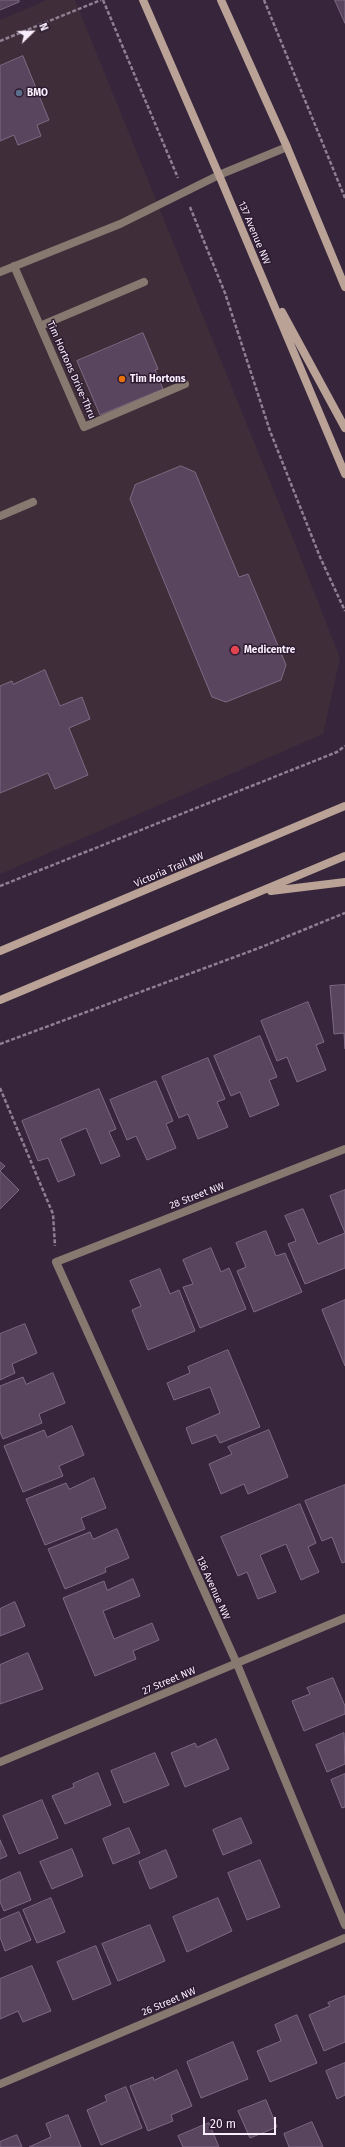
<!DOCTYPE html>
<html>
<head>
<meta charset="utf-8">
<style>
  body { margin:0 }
  #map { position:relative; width:345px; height:2147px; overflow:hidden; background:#37253c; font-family:"Fira Sans",sans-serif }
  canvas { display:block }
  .north { position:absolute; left:12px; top:12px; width:40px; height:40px; -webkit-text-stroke:3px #2d1b31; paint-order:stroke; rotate:67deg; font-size:11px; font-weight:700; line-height:16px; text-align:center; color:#faeefd }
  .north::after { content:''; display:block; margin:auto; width:14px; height:18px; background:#faeefd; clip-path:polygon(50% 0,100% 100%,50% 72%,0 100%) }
  .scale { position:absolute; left:203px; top:2117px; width:73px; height:18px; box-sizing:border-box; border:2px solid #faeefd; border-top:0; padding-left:5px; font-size:12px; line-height:14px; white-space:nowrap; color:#faeefd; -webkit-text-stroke:3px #2d1b31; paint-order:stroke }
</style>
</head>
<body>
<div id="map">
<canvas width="345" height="2147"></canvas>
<div class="north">N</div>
<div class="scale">20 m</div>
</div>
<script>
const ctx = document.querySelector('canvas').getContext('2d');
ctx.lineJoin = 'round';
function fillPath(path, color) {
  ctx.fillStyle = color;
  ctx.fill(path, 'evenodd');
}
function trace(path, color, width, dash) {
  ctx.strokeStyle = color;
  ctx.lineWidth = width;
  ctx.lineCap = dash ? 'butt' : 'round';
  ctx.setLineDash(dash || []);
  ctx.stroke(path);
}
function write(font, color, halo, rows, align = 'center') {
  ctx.font = font + ' "Fira Sans",sans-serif';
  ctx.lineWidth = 3;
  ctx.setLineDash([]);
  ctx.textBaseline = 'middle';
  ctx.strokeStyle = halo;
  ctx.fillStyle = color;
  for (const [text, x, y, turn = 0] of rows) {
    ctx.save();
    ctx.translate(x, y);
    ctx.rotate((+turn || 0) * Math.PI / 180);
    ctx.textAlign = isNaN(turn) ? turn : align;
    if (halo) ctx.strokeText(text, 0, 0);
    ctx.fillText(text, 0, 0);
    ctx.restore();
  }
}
fillPath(new Path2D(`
  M47 0H75L290 531 340 658 323 734 0 874V20Z`), '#3f2e39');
const building = new Path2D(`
  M0 0H19V2L0 10Z
  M335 0H345V23Z
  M23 56 49 120 37 125 41 136 18 145 14 135 0 141V66Z
  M143 333 158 369 155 370 163 389 100 415 77 361Z
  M181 466 195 472 239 577 248 574 286 665 281 680 226 702 212 697 130 499 135 485Z
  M45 670 60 706 82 697 90 719 69 728 88 775 55 789 48 773 0 793V686L12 681 13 684Z
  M345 985V1049L344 1033 334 1034 330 986Z
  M308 1002 324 1042 316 1045 326 1070 297 1082 287 1057 277 1061 261 1021Z
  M260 1036 277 1077 269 1080 279 1105 250 1117 240 1092 231 1096 214 1056Z
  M208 1058 225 1099 217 1102 228 1127 198 1139 188 1114 179 1118 162 1077Z
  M156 1081 173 1121 166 1124 176 1148 147 1160 136 1136 127 1140 110 1100Z
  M99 1089 116 1129 109 1132 120 1156 101 1164 86 1128 60 1139 75 1175 58 1182 48 1158 38 1161 22 1121Z
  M0 1162 5 1166 0 1171 19 1190 0 1209Z
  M345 1190V1233L330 1196Z
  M303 1209 318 1244 345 1233V1268L305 1284 288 1244 296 1241 285 1216Z
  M266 1231 276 1256 285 1253 302 1292 254 1312 237 1271 246 1267 236 1243Z
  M211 1248 221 1272 229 1268 246 1309 200 1328 183 1287 193 1284 183 1260Z
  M160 1269 170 1294 179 1290 195 1331 148 1350 132 1310 141 1306 130 1281Z
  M345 1300V1366L322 1310Z
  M25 1324 37 1353 12 1364 15 1373 0 1380V1334Z
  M228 1350 260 1427 220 1443 216 1435 192 1444 186 1428 220 1413 210 1387 174 1400 167 1383 190 1373 188 1367Z
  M53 1373 65 1403 39 1414 42 1423 3 1439 0 1432V1386L23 1377 26 1384Z
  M72 1426 84 1455 59 1466 63 1476 23 1492 4 1446 44 1430 47 1437Z
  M269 1430 288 1477 248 1494 244 1484 221 1494 209 1464 232 1454 228 1447Z
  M94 1478 106 1508 81 1518 85 1529 45 1545 26 1499 66 1483 69 1489Z
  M345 1485V1562L342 1563 332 1537 322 1541 305 1501Z
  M300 1504 316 1543 308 1547 319 1572 301 1580 286 1544 260 1555 276 1592 258 1599 247 1572 238 1576 221 1537Z
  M117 1529 129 1558 105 1568 106 1572 65 1589 48 1549 90 1532 93 1539Z
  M133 1579 140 1596 103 1611 114 1639 152 1623 159 1640 133 1651 136 1659 95 1676 63 1598 104 1581 107 1590Z
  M15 1602 25 1626 0 1636V1609Z
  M28 1653 43 1689 0 1704V1665Z
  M333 1678 345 1706V1714L304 1731 292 1701 310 1694 307 1688Z
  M344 1733 345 1764 327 1772 316 1745Z
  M216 1739 229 1769 185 1787 171 1753 195 1743 197 1747Z
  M155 1753 169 1785 124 1803 111 1771Z
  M98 1773 111 1805 65 1824 52 1796 74 1787 73 1784Z
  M345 1774V1807L342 1808 331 1780Z
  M42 1800 58 1838 19 1854 3 1816Z
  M241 1818 252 1843 223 1855 213 1830Z
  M129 1828 140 1853 113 1864 103 1839Z
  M0 1840 7 1856 0 1859Z
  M72 1849 83 1876 52 1889 40 1862Z
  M166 1850 177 1877 150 1889 139 1862Z
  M260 1860 280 1907 247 1920 228 1873Z
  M20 1872 31 1900 4 1911 0 1902V1881Z
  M51 1898 65 1932 37 1943 23 1910Z
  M218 1898 232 1931 187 1952 173 1917Z
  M19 1912 31 1940 5 1951 0 1937V1920Z
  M150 1925 165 1961 118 1981 102 1944Z
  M96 1946 111 1984 73 2000 57 1962Z
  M32 1966 51 2011 23 2022 18 2011 0 2019V1979Z
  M345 1996V2042L324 2051 309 2015 330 2006 328 2003Z
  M297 2015 317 2063 270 2082 257 2051 281 2041 275 2025Z
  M233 2042 248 2079 201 2098 187 2062Z
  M345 2063V2095L337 2099 326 2071Z
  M177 2070 192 2106 171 2115 173 2121 148 2131 130 2086 153 2077 154 2080Z
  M126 2087 142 2128 101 2145 87 2110 107 2101 105 2096Z
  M266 2100 277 2127 250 2138 238 2111Z
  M68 2115 81 2147H29L51 2137 46 2124Z
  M312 2122 323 2147H289L284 2134Z
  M209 2123 219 2147H183L178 2136Z
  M17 2135 22 2147H0V2142Z`);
fillPath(building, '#59455e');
trace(building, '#7f6984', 1);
trace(new Path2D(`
  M103 0 178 178
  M264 0 345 198
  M0 41 101 0
  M190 207 225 293 270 431 320 557 345 611
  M0 886 337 752 345 746
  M0 1044 259 948 345 913
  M0 1088 53 1214 55 1246`), '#8f7f93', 2.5, [4, 2]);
trace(new Path2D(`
  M14 266 84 427 185 384
  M0 272 120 224 219 175 287 147
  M40 326 144 282
  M0 516 33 502`), '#877870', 8);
trace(new Path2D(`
  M345 1149 56 1262 237 1664 345 1925
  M0 1762 345 1618
  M0 2084 345 1938`), '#877870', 8);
trace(new Path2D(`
  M143 0 219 175 345 474
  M221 0 287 147 345 287
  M282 312 345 428
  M271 891 345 882
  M0 951 345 806
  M0 1000 345 856`), '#baa396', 8);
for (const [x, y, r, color] of [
  [19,93,4,"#5c6f8a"],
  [122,379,4,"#e8710a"],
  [235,650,5,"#e0444e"]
]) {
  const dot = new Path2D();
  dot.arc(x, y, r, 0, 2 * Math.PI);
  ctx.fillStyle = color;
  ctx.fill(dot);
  trace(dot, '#2d1b31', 1.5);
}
write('bold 10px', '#faeefd', '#2d1b31', [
  ["BMO",27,93],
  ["Tim Hortons",130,379],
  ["Medicentre",244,650]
], 'left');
write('10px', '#faeefd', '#2d1b31', [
  ["137 Avenue NW",254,233,67],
  ["Tim Hortons Drive-Thru",71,370,66],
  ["Victoria Trail NW",169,870,-23],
  ["28 Street NW",197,1196,-21],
  ["136 Avenue NW",213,1588,66],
  ["27 Street NW",169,1681,-23],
  ["26 Street NW",169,2002,-23]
]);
</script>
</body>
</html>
